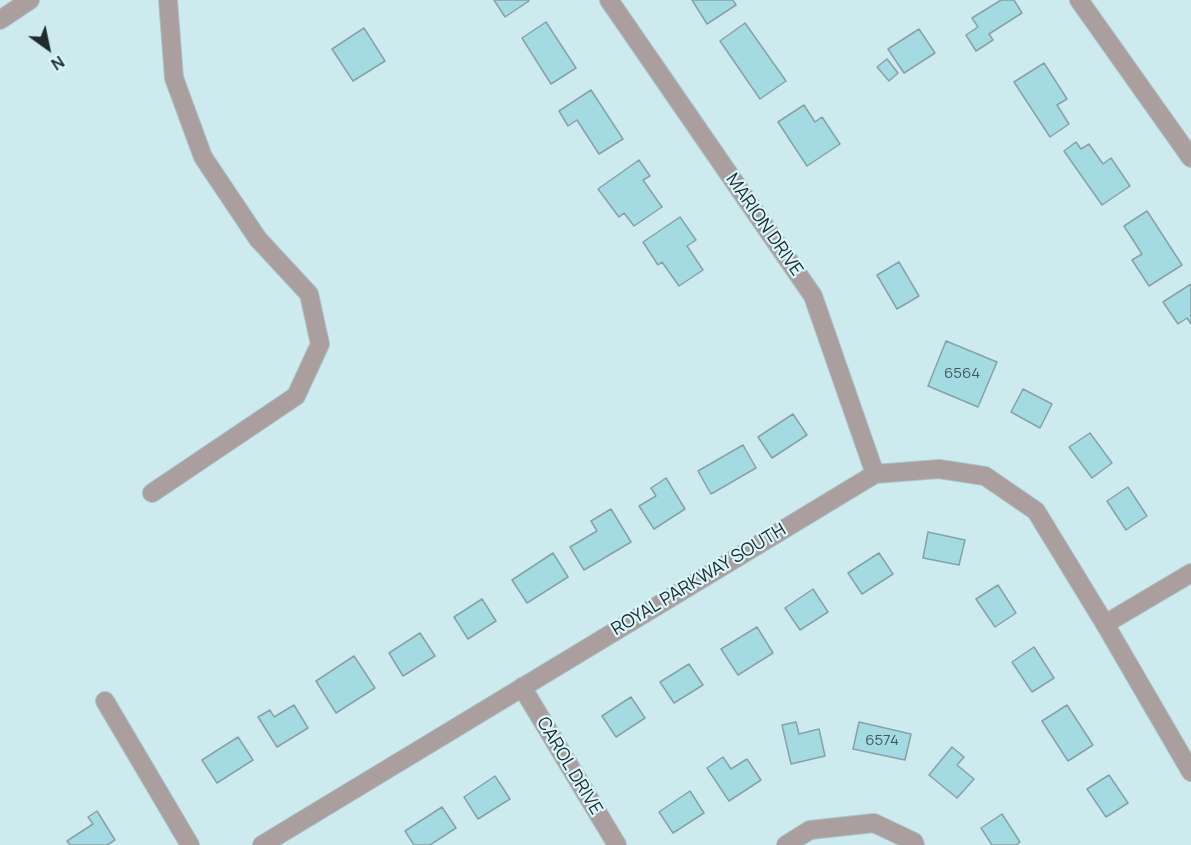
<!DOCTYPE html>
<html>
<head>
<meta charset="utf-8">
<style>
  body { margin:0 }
  #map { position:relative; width:1191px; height:845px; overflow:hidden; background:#cdeaef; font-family:Manrope,sans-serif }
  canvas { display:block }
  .north { position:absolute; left:18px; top:18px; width:60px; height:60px; -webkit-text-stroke:4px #daf7fc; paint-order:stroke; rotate:147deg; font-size:16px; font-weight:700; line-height:24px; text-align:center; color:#202b2d }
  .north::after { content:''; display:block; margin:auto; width:21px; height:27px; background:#202b2d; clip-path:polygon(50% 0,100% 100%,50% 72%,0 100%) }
</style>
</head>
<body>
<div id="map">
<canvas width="1191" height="845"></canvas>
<div class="north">N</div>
</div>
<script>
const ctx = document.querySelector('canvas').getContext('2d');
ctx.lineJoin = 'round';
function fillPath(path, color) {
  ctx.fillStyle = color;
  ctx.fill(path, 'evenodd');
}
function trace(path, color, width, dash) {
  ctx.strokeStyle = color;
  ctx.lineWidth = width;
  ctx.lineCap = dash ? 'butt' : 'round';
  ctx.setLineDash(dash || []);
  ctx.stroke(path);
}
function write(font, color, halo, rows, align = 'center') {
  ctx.font = font + ' Manrope,sans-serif';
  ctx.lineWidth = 4.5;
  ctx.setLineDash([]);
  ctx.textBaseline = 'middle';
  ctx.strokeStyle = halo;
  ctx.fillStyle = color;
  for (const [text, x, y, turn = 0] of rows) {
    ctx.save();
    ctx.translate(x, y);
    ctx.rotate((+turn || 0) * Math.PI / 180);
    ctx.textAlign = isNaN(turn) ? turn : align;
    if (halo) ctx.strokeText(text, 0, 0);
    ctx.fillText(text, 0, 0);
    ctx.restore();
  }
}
const building = new Path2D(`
  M494 0H528L529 1 505 17Z
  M692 0H733L736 5 707 24Z
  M1001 0H1014L1022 13 989 34 993 40 976 51 966 35 978 27 972 18Z
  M546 22 576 68 551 84 522 38Z
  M745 23 786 81 760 99 720 41Z
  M364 28 385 61 353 81 332 49Z
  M919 29 935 53 904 73 888 49Z
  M887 59 898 73 889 81 877 67Z
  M1044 63 1067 99 1057 105 1069 124 1050 137 1014 82Z
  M591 90 623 139 599 154 577 120 568 126 559 111Z
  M804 105 815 122 822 117 840 144 807 166 778 122Z
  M1076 142 1081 149 1089 144 1103 164 1111 158 1130 186 1102 205 1064 151Z
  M639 160 650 176 643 180 662 207 634 226 624 213 619 217 598 189Z
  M1147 211 1182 265 1149 286 1132 260 1142 254 1124 226Z
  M680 217 696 240 687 246 703 270 679 286 662 262 658 265 643 242Z
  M899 262 919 296 897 309 877 275Z
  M1191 284V324L1187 318 1178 324 1163 302Z
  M946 341 997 362 978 407 928 386Z
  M1023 389 1052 404 1040 428 1011 412Z
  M793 414 807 435 772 458 758 437Z
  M1090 433 1112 463 1092 478 1069 447Z
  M743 445 756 468 711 494 698 471Z
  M666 478 685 509 654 529 639 506 656 496 651 488Z
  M1128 487 1147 516 1126 530 1107 501Z
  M611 509 631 542 584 570 570 547 597 531 591 521Z
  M928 532 965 540 959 565 923 558Z
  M553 553 568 577 527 603 512 580Z
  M879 553 893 574 862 594 848 573Z
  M998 585 1016 613 995 627 976 599Z
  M813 589 828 612 800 630 785 608Z
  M482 599 496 621 468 639 454 617Z
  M757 627 773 653 738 675 721 649Z
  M420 633 435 656 403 676 389 653Z
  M1034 647 1054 678 1032 692 1012 662Z
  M354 656 375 688 336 713 316 681Z
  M689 664 703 685 674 703 660 682Z
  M631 697 645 718 616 737 602 716Z
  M294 705 308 728 277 747 258 717 270 710 274 717Z
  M1067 705 1093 745 1068 761 1042 721Z
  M796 722 799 734 819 729 825 756 791 764 782 725Z
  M859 722 911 734 905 760 853 749Z
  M238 737 253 760 217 783 202 760Z
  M952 747 964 757 957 765 974 779 957 798 929 775Z
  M723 757 731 769 747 759 761 780 729 801 707 768Z
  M1109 775 1128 803 1106 817 1087 789Z
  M495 776 510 799 478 819 464 797Z
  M690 791 704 813 673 833 659 812Z
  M442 807 456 828 430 845H414L405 831Z
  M97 811 115 840 107 845H70L67 841 93 824 88 817Z
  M1002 814 1020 842 1016 845H992L981 828Z`);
fillPath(building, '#a4dbe3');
trace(building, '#86a2a6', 1.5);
const minor = new Path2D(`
  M609 0 813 296 875 474
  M1079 0 1191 158
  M0 20 30 0
  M152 493 296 396 320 344 309 294 258 239 203 157 174 78 168 0
  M1105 624 1191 573
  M522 687 617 845
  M105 701 190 845
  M262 845 875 474 939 469 985 476 1036 511 1105 624 1191 772
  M786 845 810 830 874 823 914 842 915 845`);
trace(minor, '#aac4c8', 20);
trace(minor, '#aa9e9e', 18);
write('15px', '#41575a', null, [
  ["6564",962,374],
  ["6574",882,741]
]);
write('18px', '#202b2d', '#daf7fc', [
  ["MARION DRIVE",764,225,55],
  ["ROYAL PARKWAY SOUTH",699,580,-31],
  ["CAROL DRIVE",569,766,59]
]);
</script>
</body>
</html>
